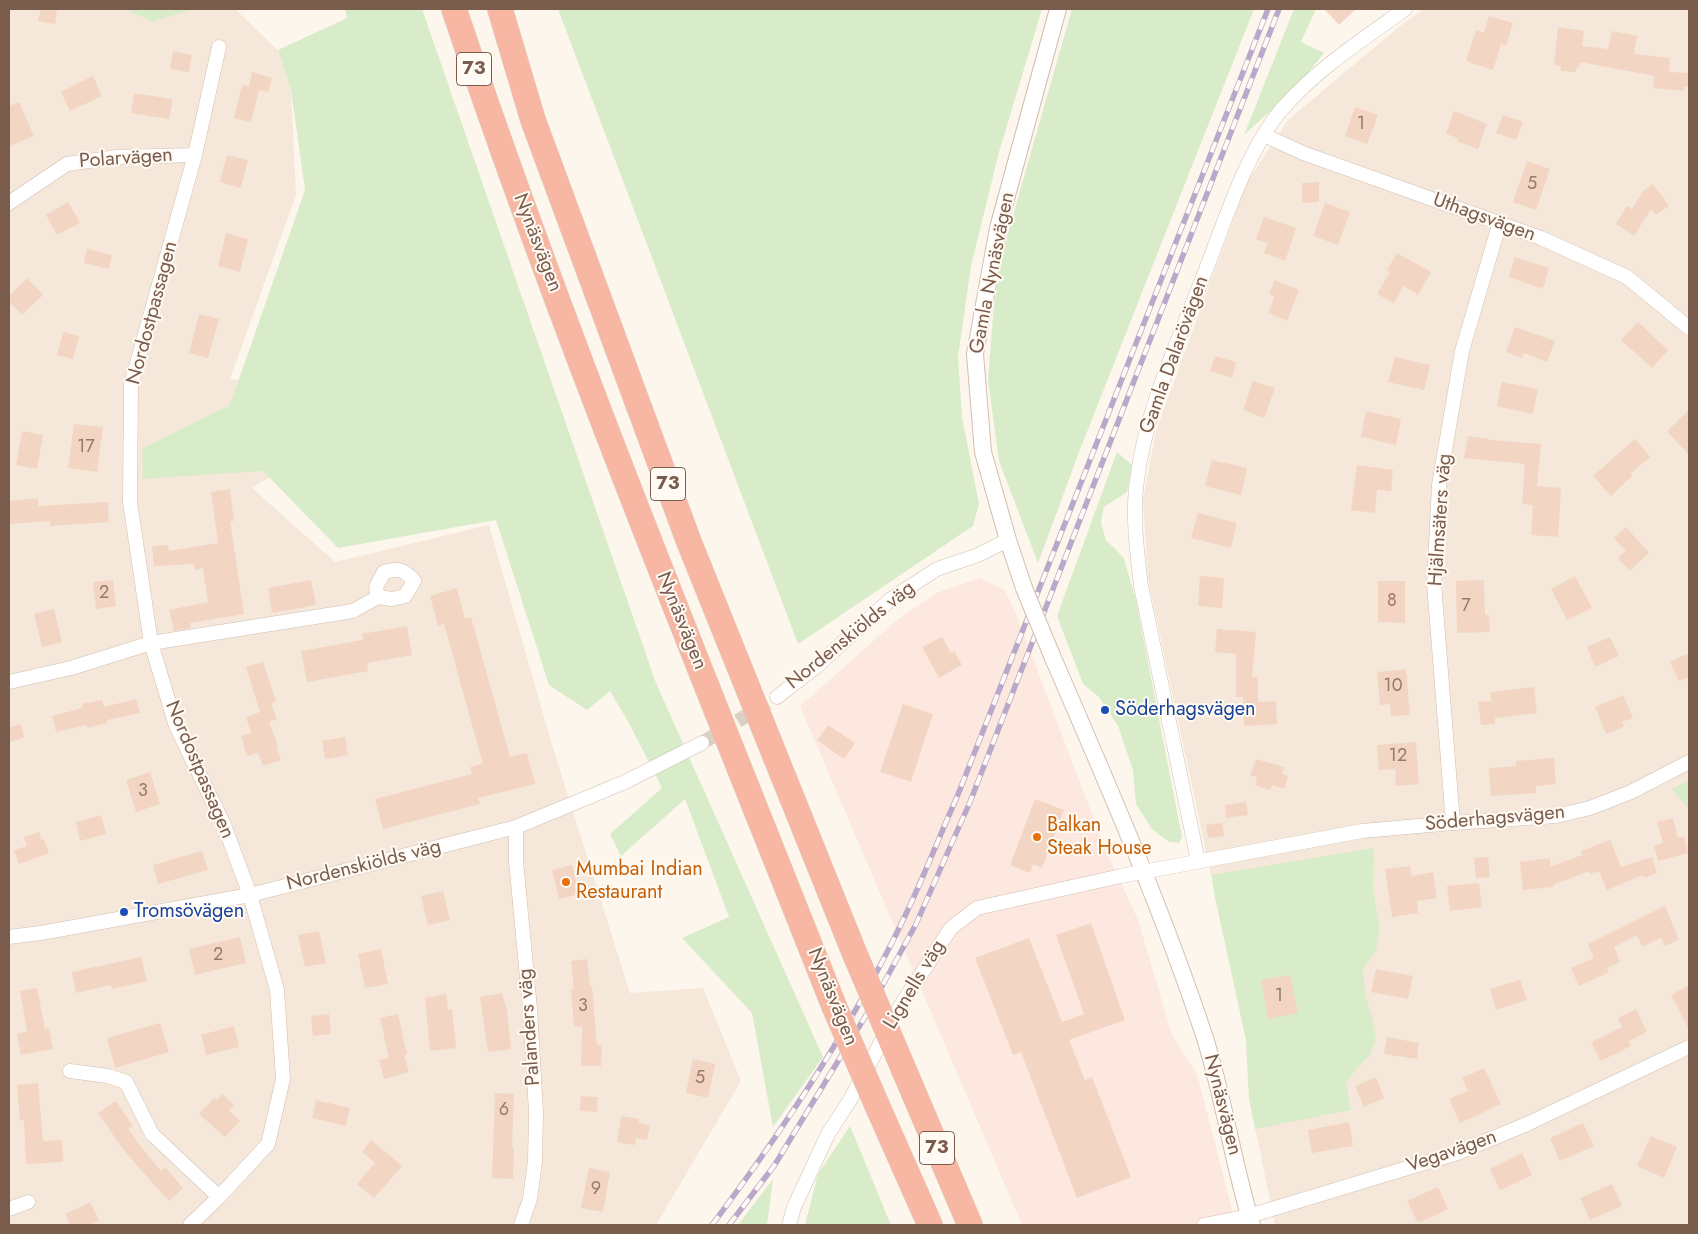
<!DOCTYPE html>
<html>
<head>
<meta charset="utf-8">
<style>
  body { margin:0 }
  #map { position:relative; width:1698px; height:1234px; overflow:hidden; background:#fdf6ec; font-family:Jost,sans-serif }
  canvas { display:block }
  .frame { position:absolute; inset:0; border:10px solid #7a5c4d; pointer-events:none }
</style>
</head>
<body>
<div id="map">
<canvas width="1698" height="1234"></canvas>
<div class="frame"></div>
</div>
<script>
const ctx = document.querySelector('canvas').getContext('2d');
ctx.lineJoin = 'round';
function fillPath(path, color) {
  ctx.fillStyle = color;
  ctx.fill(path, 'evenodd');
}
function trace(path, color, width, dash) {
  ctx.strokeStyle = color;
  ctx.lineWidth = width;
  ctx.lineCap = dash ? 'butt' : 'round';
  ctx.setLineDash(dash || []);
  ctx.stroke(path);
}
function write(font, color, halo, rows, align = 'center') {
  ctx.font = font + ' Jost,sans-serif';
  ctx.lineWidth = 4;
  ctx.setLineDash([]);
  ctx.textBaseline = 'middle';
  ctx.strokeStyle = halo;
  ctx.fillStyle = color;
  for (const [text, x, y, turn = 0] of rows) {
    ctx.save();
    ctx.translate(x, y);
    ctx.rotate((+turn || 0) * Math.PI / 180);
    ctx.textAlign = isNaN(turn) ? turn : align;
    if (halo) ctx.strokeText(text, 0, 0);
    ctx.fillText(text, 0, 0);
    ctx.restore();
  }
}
fillPath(new Path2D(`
  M9 9H125L152 22 194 9H235L278 50 291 90 296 195 230 379 306 385 321 447 252 488 335 562 489 525 553 748 630 993 703 988 741 1081 656 1225H9Z
  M1423 9H1689V1225H1275L1249 1098 1246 1040 1148 579 1143 500 1156 431 1247 182 1288 120 1400 26Z`), '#f5e8da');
fillPath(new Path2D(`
  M980 578 1005 590 1016 614 1103 843 1138 920 1172 1035 1197 1074 1236 1225H1022L800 706 896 621 936 593Z`), '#fde8e0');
fillPath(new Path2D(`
  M125 9H194L152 22Z
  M345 9H422L656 683 823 1057 773 1127 752 1013 682 938 729 917 685 799 621 856 610 834 662 788 630 725 610 691 587 710 549 685 496 520 338 548 263 471 143 479 142 449 230 405 305 190 291 90 278 50 347 18Z
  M558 9H1042L999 152 971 266 958 357 962 417 979 504 973 526 798 644Z
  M1072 9H1254L1081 447 1038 563 999 461 988 380 994 303 1005 243Z
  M1294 9H1316L1301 42 1324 53 1295 89 1244 135Z
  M1117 452 1132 465 1127 492 1104 507 1101 523 1106 540 1124 558 1136 601 1182 837 1179 843 1169 842 1152 829 1136 804 1133 770 1118 726 1099 697 1083 684 1057 616Z
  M1689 780V809L1672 789Z
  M1374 848 1373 890 1380 928 1376 951 1363 968 1365 994 1373 1021 1376 1038 1370 1055 1357 1068 1346 1083 1351 1110 1255 1129 1249 1098 1246 1040 1214 893 1212 875Z
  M850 1126 891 1225H805L818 1174Z
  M773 1179 767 1225H738Z`), '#d8ecc9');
fillPath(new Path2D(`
  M41 9 57 11 55 24 38 21Z
  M1324 9H1356L1339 25Z
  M1489 16 1513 23 1506 46 1501 44 1493 70 1466 61 1476 30 1484 33Z
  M1558 27 1584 31 1582 46 1608 49 1612 31 1637 36 1634 54 1670 58 1669 72 1689 73V87L1684 86V91L1653 88 1654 76 1580 62 1579 68H1576V72L1561 71V66L1554 65Z
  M173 51 192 55 189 72 170 69Z
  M252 72 272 78 268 92 259 90 251 122 234 118 242 85 251 87H249Z
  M93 76 102 96 70 111 61 92Z
  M134 93 173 99 169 119 131 113Z
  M19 102 34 136 9 146V106Z
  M1355 107 1378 115 1367 144 1345 136Z
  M1454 111 1487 124 1478 149 1457 141 1458 138 1446 134Z
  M1503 115 1523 122 1516 140 1496 133Z
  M227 155 248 160 241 188 220 182Z
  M1527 161 1550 169 1536 210 1513 202Z
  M1319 182V202L1302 203V183Z
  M1653 184 1669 206 1656 215 1651 209 1634 236 1616 224 1627 206 1632 209 1644 190Z
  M68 202 80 223 57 235 46 215Z
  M1325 203 1350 212 1338 245 1313 236Z
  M1264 217 1296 228 1285 261 1264 253 1268 243 1256 239Z
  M226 233 248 239 240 272 218 266Z
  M87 249 112 255 109 269 84 263Z
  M1397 253 1431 272 1418 295 1404 286 1394 303 1377 294 1390 272 1387 270Z
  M1515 257 1549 268 1543 289 1509 277Z
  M27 278 43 295 22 315 9 301V296Z
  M1275 280 1299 290 1287 321 1268 313 1275 296 1269 294Z
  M199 314 219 319 208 358 189 353Z
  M1638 322 1668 350 1652 368 1621 340Z
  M1515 327 1555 341 1547 362 1524 353 1522 358 1506 352Z
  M63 332 79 336 73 359 57 355Z
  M1215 356 1236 362 1232 378 1210 371Z
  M1395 357 1430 365 1424 390 1388 382Z
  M1253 381 1275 388 1264 418 1243 410Z
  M1502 382 1538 389 1533 414 1497 406Z
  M1689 410V455L1667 431Z
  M1366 411 1401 419 1396 445 1361 437Z
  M74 424 103 427 97 472 68 468Z
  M22 431 43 435 37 469 16 465Z
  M1468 436 1489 439V440L1541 444 1537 486 1561 488 1558 537 1531 535 1533 505 1522 504 1525 464 1464 458Z
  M1635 439 1650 457 1630 474 1632 476 1611 496 1593 476Z
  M1212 460 1247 468 1241 495 1205 486Z
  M1357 465 1393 470 1391 491 1377 490 1375 513 1351 510Z
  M230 489 234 521H230L244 614 190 623 191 628 174 631 169 610 208 602 203 568 195 570 194 564 154 566 152 546 168 545 169 551 218 543 211 492Z
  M38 498V506L108 502 109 522 51 526 50 521 9 524V501Z
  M1198 513 1237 523 1231 548 1191 538Z
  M1626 527 1649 553 1630 571 1618 558 1626 551 1614 538Z
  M1200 576 1224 578 1222 608 1198 606Z
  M1575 576 1592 608 1567 620 1551 589Z
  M113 580 116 606 96 609 93 582Z
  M311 580 316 605 272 613 268 588Z
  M1484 580 1485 615H1489L1490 632 1457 633 1456 581Z
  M1378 581H1405V623L1378 622Z
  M457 588 465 619 471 617 510 757 527 753 535 784 478 798 480 804 383 829 375 799 472 774 470 767 483 764 444 624 438 626 430 596Z
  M54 609 62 642 42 647 34 614Z
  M407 626 412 655 367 663 368 671 307 682 301 651 363 640 362 634Z
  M1217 629 1256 632 1252 677H1258V702L1276 701 1277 724 1244 726 1243 697H1236V654L1215 652Z
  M942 637 951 653 954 651 962 665 939 678 922 647Z
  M1610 637 1619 656 1595 667 1587 647Z
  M1689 653V677L1679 681 1670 662Z
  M263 662 276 701 271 703 277 719 269 722 278 746H276L281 760 263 766 258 753 247 756 241 736 251 733 246 717 260 712 246 667Z
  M1406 669 1410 715 1391 716 1390 704 1380 705 1377 672Z
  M1534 687 1537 713 1495 718V724L1481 725 1478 702 1491 701 1490 692Z
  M1623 695 1633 718 1622 722 1624 727 1606 734 1595 707Z
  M136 699 140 713 107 720V723L87 728V725L56 732 52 716 83 708 82 704 102 700 104 707Z
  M903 704 933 714 911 782 880 772Z
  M21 724 24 738 9 742V727Z
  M828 725 855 743 844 759 817 740Z
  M345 737 348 755 325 759 322 741Z
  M1416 742 1419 784 1396 786 1395 769 1379 770 1377 745Z
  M1554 758 1556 784 1536 786V793L1491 796 1489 768 1516 766V761Z
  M1256 759 1284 767 1282 774 1288 776 1284 789 1272 785 1270 790 1255 785 1257 777 1250 775Z
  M150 772 160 804 136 812 126 780Z
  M1035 799 1064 810 1042 868 1033 864 1030 873 1010 865Z
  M1246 802 1248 815 1226 818 1225 805Z
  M101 815 106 834 80 841 76 822Z
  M1673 818 1678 838 1684 836 1688 853 1658 861 1654 846 1663 843 1657 822Z
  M1222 823 1224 836 1208 838 1206 825Z
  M39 832 42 840 44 839 49 853 19 864 14 850 27 846 24 837Z
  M1610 840 1621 867 1652 857 1657 873 1644 878 1643 875 1607 890 1599 871 1590 874 1589 871 1553 885V887L1523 890 1520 862 1550 858V867L1582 855 1581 851Z
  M202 851 208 870 158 884 153 865Z
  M1488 857 1490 877 1476 878 1474 858Z
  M572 865 579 894 559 899 552 870Z
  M1410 866 1412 876 1433 872 1437 898 1417 901 1418 913 1392 917 1385 869Z
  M1479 883 1482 907 1450 911 1447 886Z
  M443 891 450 920 428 925 421 896Z
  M1665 906 1679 940 1664 946 1661 938 1642 947 1637 935 1614 947 1620 962 1607 968 1609 972 1579 986 1571 968 1594 958 1588 944Z
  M1091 923 1125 1020 1069 1040 1085 1080 1092 1077 1131 1177 1077 1198 1021 1052 1013 1055 975 958 1029 938 1062 1022 1084 1014 1056 935Z
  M319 931 326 963 305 967 298 935Z
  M240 937 246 963 195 975 189 949Z
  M381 949 388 984 365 988 358 954Z
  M141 957 147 981 112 989 111 985 76 993 72 972Z
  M587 959 590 987H592L597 1045H602L601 1066H581L582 1026 574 1027 571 989H574L571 961Z
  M1376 969 1413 976 1408 999 1371 992Z
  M1290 975 1298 1013 1268 1019 1261 980Z
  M1520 980 1527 1000 1496 1010 1490 989Z
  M1689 985V1029L1671 995Z
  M37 988 45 1029 49 1028 53 1049 21 1055 17 1034 27 1032 20 991Z
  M502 993 507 1010 511 1049 488 1052 480 997Z
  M446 994 448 1010H452L456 1048 430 1051 425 998Z
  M1636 1009 1647 1032 1629 1041 1631 1046 1601 1061 1591 1042 1622 1027 1618 1018Z
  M329 1014 331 1034 313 1036 311 1016Z
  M398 1014 407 1054 404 1055 409 1072 384 1079 379 1060 389 1058 380 1018Z
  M160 1023 169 1052 115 1068 107 1038Z
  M234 1026 239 1047 206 1055 201 1035Z
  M1387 1037 1419 1043 1417 1059 1384 1054Z
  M693 1059 715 1064 708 1098 686 1093Z
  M1484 1068 1501 1104 1460 1123 1449 1099 1468 1091 1462 1078Z
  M1376 1077 1384 1098 1364 1107 1355 1086Z
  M38 1083 43 1141 62 1140 63 1162 26 1164 24 1120 20 1121 17 1085Z
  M495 1093 514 1094 512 1147H514L513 1179 492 1178Z
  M222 1094 234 1105 229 1111 240 1121 225 1137 199 1114 214 1098 217 1100Z
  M581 1096 598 1097 597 1112 580 1111Z
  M316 1100 350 1108 346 1126 312 1118Z
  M116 1101 133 1126 128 1129 142 1148 161 1171 165 1167 183 1188 169 1201 140 1169 120 1145 98 1113Z
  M621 1116 639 1119V1123L650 1125 647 1140 636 1138 635 1145 617 1142Z
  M1349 1122 1353 1146 1312 1153 1308 1130Z
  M1583 1123 1594 1146 1560 1161 1550 1138Z
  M1651 1136 1677 1147 1664 1178 1637 1166Z
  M371 1140 402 1166 374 1198 357 1184 375 1163 362 1152Z
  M1522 1153 1532 1175 1500 1190 1490 1169Z
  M589 1168 610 1172 603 1212 581 1208Z
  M1612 1184 1622 1206 1590 1220 1580 1198Z
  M1438 1187 1448 1209 1418 1223 1407 1201Z
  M90 1202 99 1221 89 1225H70L65 1214Z`), '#f3d5c3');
trace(new Path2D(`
  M702 743 777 697`), '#dcd0c4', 14, [14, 7]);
const minor = new Path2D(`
  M1264 135 1303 153 1541 238 1627 277 1689 328
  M9 203 67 164 117 157 195 155
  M9 682 71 668 151 643 353 611 378 597 392 599 405 596 414 581C404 569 398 568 384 572L376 587 378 597
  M777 697 817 666 891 599 937 569 978 555 1008 540
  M1453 823 1434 584 1439 485 1462 351 1500 222
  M516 827V861L530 1009 536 1112 535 1161 530 1199 521 1225
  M1198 861 1141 586C1137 551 1132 515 1137 480 1146 408 1179 340 1205 272 1225 221 1246 152 1282 109 1317 69 1362 40 1405 9
  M9 937 41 933 250 895 516 827 625 782 702 743
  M70 1071 108 1076 126 1082 152 1134 219 1197
  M9 1209 28 1202
  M190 1225 219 1197 268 1144 283 1079 277 990 250 895 224 825 176 726 151 643 130 502 131 385 195 155 219 47
  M789 1225 794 1207 828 1134 850 1100 901 1005 951 928 977 908 1121 876 1362 831 1453 823 1556 816 1590 808 1631 792 1689 762
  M1204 1225 1249 1216 1457 1153 1527 1124 1689 1047`);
const tertiary = new Path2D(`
  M1024 588 1008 540 983 452 975 354 998 228 1058 9
  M1053 658C1107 783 1162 908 1205 1038 1224 1099 1233 1164 1252 1225`);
const motorway = new Path2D(`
  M454 9C567 346 703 675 834 1006
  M500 9 533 120 689 542 854 952
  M904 1070 970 1225
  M880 1112 930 1225`);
trace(minor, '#d1beb0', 15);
trace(tertiary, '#d1beb0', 18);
trace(motorway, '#dad1cd', 26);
trace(minor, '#fff', 14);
trace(tertiary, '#fff', 16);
trace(motorway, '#f7b7a3', 25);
const rail = new Path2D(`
  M712 1225C784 1129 852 1027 904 918 923 879 939 837 957 797L1268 9
  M729 1225 774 1166 868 1012 916 924 970 802 1279 9`);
trace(rail, '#b9a8c9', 5.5);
trace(rail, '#fffaf3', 4, [11]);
const tertiaryBridge = new Path2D(`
  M1024 588 1053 658`);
const motorwayBridge = new Path2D(`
  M854 952 904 1070
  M834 1006 880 1112`);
trace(tertiaryBridge, '#d1beb0', 18, []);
trace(motorwayBridge, '#dad1cd', 26, []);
trace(tertiaryBridge, '#fff', 16);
trace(motorwayBridge, '#f7b7a3', 25);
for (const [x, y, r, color] of [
  [1105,710,5,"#1a4fb4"],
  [1037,837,5,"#e8710a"],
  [566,882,5,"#e8710a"],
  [124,912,5,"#1a4fb4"]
]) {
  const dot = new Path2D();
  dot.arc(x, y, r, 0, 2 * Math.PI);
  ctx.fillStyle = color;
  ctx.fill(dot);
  trace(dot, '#fffaf3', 2);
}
write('18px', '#987a6a', null, [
  ["1",1361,125],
  ["5",1532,185],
  ["17",86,448],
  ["2",104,594],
  ["8",1392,602],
  ["7",1466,607],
  ["10",1393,687],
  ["12",1398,757],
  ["3",143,792],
  ["2",218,956],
  ["1",1279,997],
  ["3",583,1007],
  ["5",700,1079],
  ["6",504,1111],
  ["9",596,1190]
]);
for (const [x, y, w] of [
  [474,69,35],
  [668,484,35],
  [937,1148,35]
]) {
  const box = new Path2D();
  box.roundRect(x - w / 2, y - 16.5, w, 33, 4);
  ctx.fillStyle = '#fffaf3';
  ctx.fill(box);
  trace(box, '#7a5c4d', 1);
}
write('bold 19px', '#7a5c4d', null, [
  ["73",474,69],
  ["73",668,484],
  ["73",937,1148]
]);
write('20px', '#7a5c4d', '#fffaf3', [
  ["Polarvägen",126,159,-4],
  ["Uthagsvägen",1484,218,20],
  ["Nynäsvägen",537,243,69],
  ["Gamla Nynäsvägen",993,273,-79],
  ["Nordostpassagen",153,313,-75],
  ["Gamla Dalarövägen",1175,355,-70],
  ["Hjälmsäters väg",1441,520,-86],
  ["Nynäsvägen",681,621,68],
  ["Nordenskiölds väg",851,636,-39],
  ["Nordostpassagen",199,770,67],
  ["Söderhagsvägen",1495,819,-5],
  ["Nordenskiölds väg",364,866,-14],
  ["Lignells väg",915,985,-59],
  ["Nynäsvägen",832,997,68],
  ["Palanders väg",530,1027,-94],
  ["Nynäsvägen",1222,1105,76],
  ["Vegavägen",1452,1152,-19]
]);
write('20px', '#164399', '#fffaf3', [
  ["Söderhagsvägen",1115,710],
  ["Tromsövägen",134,912]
], 'left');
write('20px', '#c56008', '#fffaf3', [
  ["Balkan",1047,826],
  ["Steak House",1047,849],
  ["Mumbai Indian",576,870],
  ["Restaurant",576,893]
], 'left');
</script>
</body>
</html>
